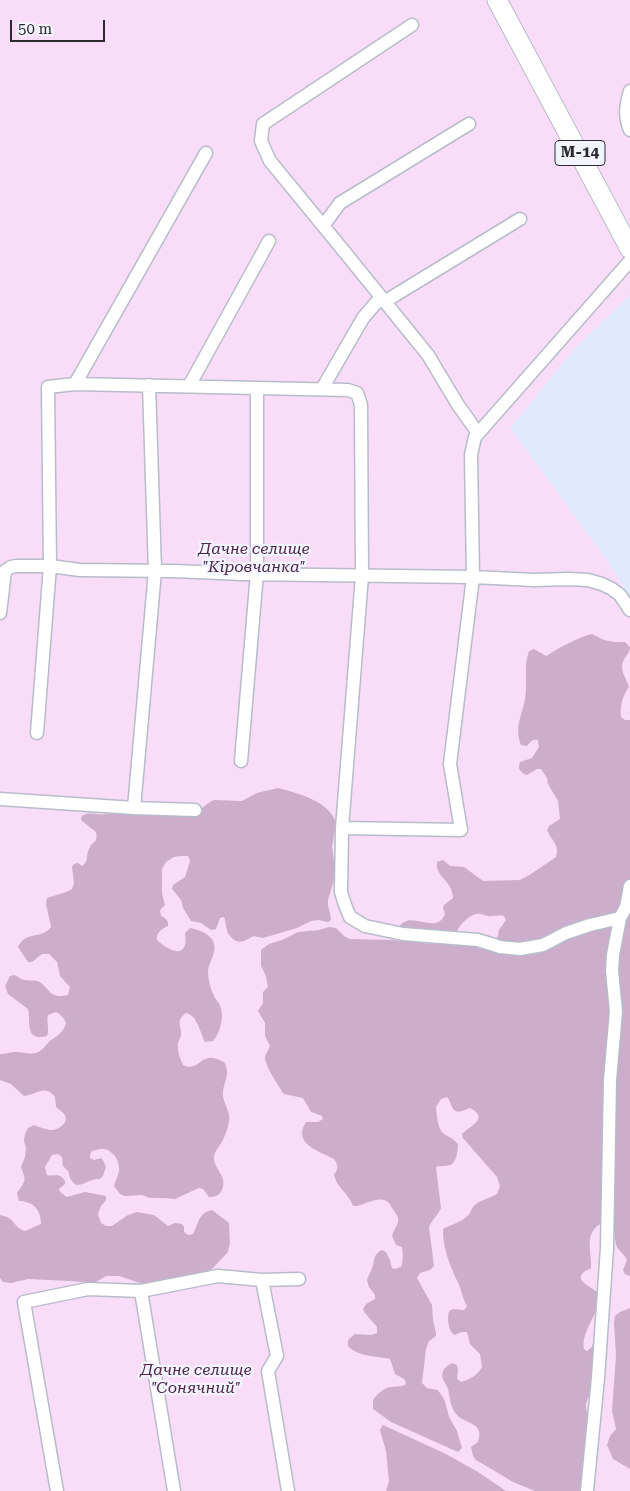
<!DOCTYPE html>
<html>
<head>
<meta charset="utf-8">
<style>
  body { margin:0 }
  #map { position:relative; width:630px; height:1491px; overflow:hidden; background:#f2f5fd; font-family:"Roboto Serif",serif }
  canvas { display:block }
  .scale { position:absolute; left:10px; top:20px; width:95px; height:22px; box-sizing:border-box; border:2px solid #292a30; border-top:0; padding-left:6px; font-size:15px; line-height:18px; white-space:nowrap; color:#292a30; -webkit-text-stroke:4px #f2f5fd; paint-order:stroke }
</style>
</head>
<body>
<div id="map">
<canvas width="630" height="1491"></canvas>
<div class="scale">50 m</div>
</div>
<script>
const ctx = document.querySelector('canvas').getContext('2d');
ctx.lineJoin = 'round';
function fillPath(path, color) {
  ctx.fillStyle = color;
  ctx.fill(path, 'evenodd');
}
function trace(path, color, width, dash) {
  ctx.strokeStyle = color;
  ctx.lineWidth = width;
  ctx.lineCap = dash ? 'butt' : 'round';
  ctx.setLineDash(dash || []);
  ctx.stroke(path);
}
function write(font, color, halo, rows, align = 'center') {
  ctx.font = font + ' "Roboto Serif",serif';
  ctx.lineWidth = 4.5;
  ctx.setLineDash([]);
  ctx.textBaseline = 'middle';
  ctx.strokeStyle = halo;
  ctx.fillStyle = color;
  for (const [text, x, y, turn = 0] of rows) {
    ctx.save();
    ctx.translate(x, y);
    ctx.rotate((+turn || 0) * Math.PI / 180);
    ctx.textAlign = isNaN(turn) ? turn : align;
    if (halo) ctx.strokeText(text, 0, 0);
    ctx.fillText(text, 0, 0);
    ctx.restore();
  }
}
fillPath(new Path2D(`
  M630 295V597L608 562 510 428 576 347Z`), '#e1e9fe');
fillPath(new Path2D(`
  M0 0H491L630 265V295L576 347 510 428 608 562 630 597V1491H0Z
  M505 0H630V235Z`), '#f9ddf8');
fillPath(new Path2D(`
  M592 634 604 640 614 642H625L630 647C630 655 622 658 622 666 622 674 627 680 629 687 622 697 620 705 621 717L625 720H630V1276L625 1274 623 1270 627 1260C625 1255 620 1252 617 1247 614 1240 616 1233 612 1226L602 1223C583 1233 592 1251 591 1268 589 1270 586 1270 584 1272 573 1280 593 1288 597 1292 605 1308 580 1330 584 1349L587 1351 592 1347 596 1328 603 1388V1402L602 1404 592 1395 589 1396C584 1404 586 1412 590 1419L581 1491H535L513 1482 476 1460 473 1456 471 1447 478 1442C485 1422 465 1424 457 1415 450 1407 450 1398 448 1389 446 1383 440 1378 443 1371 445 1367 449 1365 452 1363L457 1365 458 1370 457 1379 461 1382C470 1379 477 1376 482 1367L480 1354 470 1344 467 1332H462L454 1335C448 1330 447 1318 449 1311L453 1309 464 1310 467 1306C463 1299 462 1294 460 1287 452 1270 444 1253 443 1234V1229C450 1225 459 1223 465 1218 472 1213 470 1209 475 1205 480 1200 490 1198 497 1194L500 1186 497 1177 463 1138 462 1134C470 1126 490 1118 470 1108 467 1109 465 1110 462 1111 451 1115 452 1102 447 1097L441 1099 436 1107C437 1115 437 1129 444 1134 450 1138 453 1138 458 1144 458 1149 457 1160 452 1164 448 1167 440 1165 436 1167L441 1208C438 1215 432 1220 429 1227L434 1266 430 1270 420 1273 417 1278 432 1305 433 1320 436 1333V1336L429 1341 426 1349 422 1383 427 1388 438 1390 445 1401 449 1417 457 1431 462 1448 458 1452 391 1422 373 1409V1400C377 1394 384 1388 391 1387 397 1386 400 1387 405 1385L406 1382 404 1379 395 1374 390 1359C377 1356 358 1357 348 1346V1340L355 1334 371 1335 377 1333V1327L365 1313 363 1309 366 1304 375 1299V1295L369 1287 367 1280C368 1276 371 1272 372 1268 375 1260 373 1254 382 1250L386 1252 390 1260 392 1268 395 1269 401 1267C403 1262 403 1252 402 1247L396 1245 392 1236C397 1222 403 1222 392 1208 390 1206 390 1203 388 1202 379 1194 362 1207 353 1206 349 1193 336 1188 334 1174 339 1170 338 1164 334 1159 319 1151 292 1144 306 1122H318L323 1119 322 1116 311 1112 303 1098 284 1094C279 1087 264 1064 265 1057 266 1053 269 1049 270 1046L265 1036V1023L258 1011 263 1003V992L268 987 266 976 261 966V950L269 944 282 940 298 932 319 930 329 927 336 928 344 936 350 939 392 940 433 944 444 943 466 946 495 939 498 936 499 930 506 920 504 916C499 914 494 917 488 916 484 916 481 913 477 914 468 915 458 927 455 935L397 931C408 905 435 938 445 914L443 908 444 905 453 898C453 881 435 877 437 862L443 860 450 866 464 867 483 881 520 880 531 874 556 857C560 845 551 840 547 830L549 826 560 819 558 801 548 784 547 778 541 769H537L527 775C521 773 517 769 520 762L532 758 539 747 538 740C533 739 530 742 527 746L521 745C514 727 522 716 525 699 528 683 523 667 529 651L534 649 546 656C559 648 578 637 592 634Z
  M278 788C297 793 330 801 336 823L332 847 336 873 328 900C327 907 331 913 331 920L328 922 318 920 311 921 297 928 263 938 254 936C245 940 239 946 231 937 228 934 228 934 227 930 225 925 226 921 224 917L220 918 216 929 211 930 201 923 191 921 183 908 181 900 172 889 173 885 185 877 190 861 188 856H180L174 857 166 862 162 869V893L165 905 160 910 161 916C165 918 169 920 168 926 162 929 156 932 157 940 170 952 189 960 185 933L190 928C199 930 209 933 213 941 218 952 209 961 208 971 208 980 211 990 215 998 217 1001 220 1004 221 1008 224 1018 220 1033 213 1041L205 1042C200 1032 197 1015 186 1013 175 1021 182 1026 181 1036 180 1039 178 1041 178 1044 177 1051 180 1058 183 1065 198 1072 200 1056 213 1058 216 1058 221 1061 224 1062 232 1076 222 1082 223 1096 224 1105 231 1112 229 1122 228 1128 225 1135 223 1140 220 1146 214 1151 214 1158 214 1170 228 1175 222 1190 219 1196 215 1197 209 1197L203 1189 199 1188 175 1199 165 1198H150L142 1195 125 1196 120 1194 114 1186C115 1181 118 1177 119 1171 120 1161 114 1151 104 1149 101 1148 95 1151 92 1151L90 1155V1158L94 1160 101 1158 103 1160 106 1167 103 1176 100 1179C90 1178 85 1185 76 1185L71 1180 68 1171 63 1166 62 1157 58 1154 52 1155 45 1167 47 1175C55 1177 59 1172 65 1181V1184L59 1189 60 1192 67 1197 85 1192 106 1196V1200L101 1206 98 1214 101 1223 106 1226H112L128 1215 137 1212 154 1215 168 1226 175 1223 182 1224 184 1227V1232L188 1235 193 1234C199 1223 198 1213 212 1210L229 1223 230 1243 228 1252 212 1269 203 1273 188 1275 143 1284 119 1276H106L96 1282 91 1283 70 1281 28 1279 11 1283 3 1282 0 1278V1215C17 1218 12 1227 25 1231L41 1224C41 1210 33 1201 19 1201L17 1193C25 1181 27 1182 21 1167L25 1157 26 1148 24 1141 25 1134 28 1128 34 1125C39 1127 45 1129 50 1130 57 1131 69 1123 65 1116 64 1112 59 1110 56 1107L55 1097C45 1084 38 1094 24 1096L11 1084 0 1080V1054C6 1054 10 1052 16 1052 24 1052 32 1056 40 1051 44 1049 47 1043 51 1040 58 1036 64 1031 66 1023 64 1018 61 1015 56 1012L48 1015C46 1022 50 1030 47 1036 24 1042 31 1021 28 1009L8 994 5 986 10 976 14 975C18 976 21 980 25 980 29 981 33 980 37 981 50 986 48 1000 68 995L70 987 60 976 57 962 49 954H42L32 962H28L18 947C18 946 23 940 23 940 32 933 44 937 51 927L46 904 47 898 66 892 72 889 74 883 72 867 74 864 78 863 82 866C90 861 85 854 90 847 94 840 98 843 96 832L81 820 82 816C91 810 102 818 112 812L200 809C205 807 208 802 214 800L242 801 257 793Z
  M630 1308V1469L613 1459 607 1445 610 1436 616 1429 612 1411 616 1355 614 1323 615 1316 620 1312Z
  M383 1425 446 1454 478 1472 506 1491H386L389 1481 386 1451 380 1430Z`), '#ccadcb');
const minor = new Path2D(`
  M412 25 263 124 261 141 270 161 343 250 428 355 458 405 478 433
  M630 91C626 105 624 116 630 130
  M323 226 340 203 469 124
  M384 302 520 219
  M75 384 206 153
  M189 386 269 241
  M322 389 363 318 381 297
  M0 613 5 571 11 567 16 566H50L80 570 174 571 242 574 473 577 534 580 568 579 588 580 602 584 612 589 620 595 630 610
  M37 733 50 566 48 387 75 384 348 390 357 393 361 405 362 576 342 828
  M241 761 257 573V388
  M0 799 134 808 195 810
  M134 808 155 571 149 385
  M620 918 590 925 566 933 543 945 520 949 500 947 478 940 403 934 365 926 350 917 345 905 341 892 342 828 461 830 450 764 473 577 471 455 475 437 630 261
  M262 1280 277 1356 268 1371 288 1491
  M141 1291 174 1491
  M57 1491 24 1302 88 1289 141 1291 218 1276 262 1280 299 1279
  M587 1491 598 1378 607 1248 610 1080 616 1011 612 971 613 955 620 918 626 907 630 886`);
const highway = new Path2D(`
  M497 0 630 249`);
trace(minor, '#b7bcc9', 15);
trace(highway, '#b7bcc9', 21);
trace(minor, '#fff', 12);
trace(highway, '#fff', 19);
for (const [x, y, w] of [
  [580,153,50]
]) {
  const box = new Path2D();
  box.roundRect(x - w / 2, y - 12.5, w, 25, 4);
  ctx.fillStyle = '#f2f5fd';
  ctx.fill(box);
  trace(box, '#292a30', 1);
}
write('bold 15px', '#292a30', null, [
  ["М-14",580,153]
]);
write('italic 16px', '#4e264e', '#f2f5fd', [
  ["Дачне селище",254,549],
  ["\"Кіровчанка\"",254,567],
  ["Дачне селище",196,1370],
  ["\"Сонячний\"",196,1388]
]);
</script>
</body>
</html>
